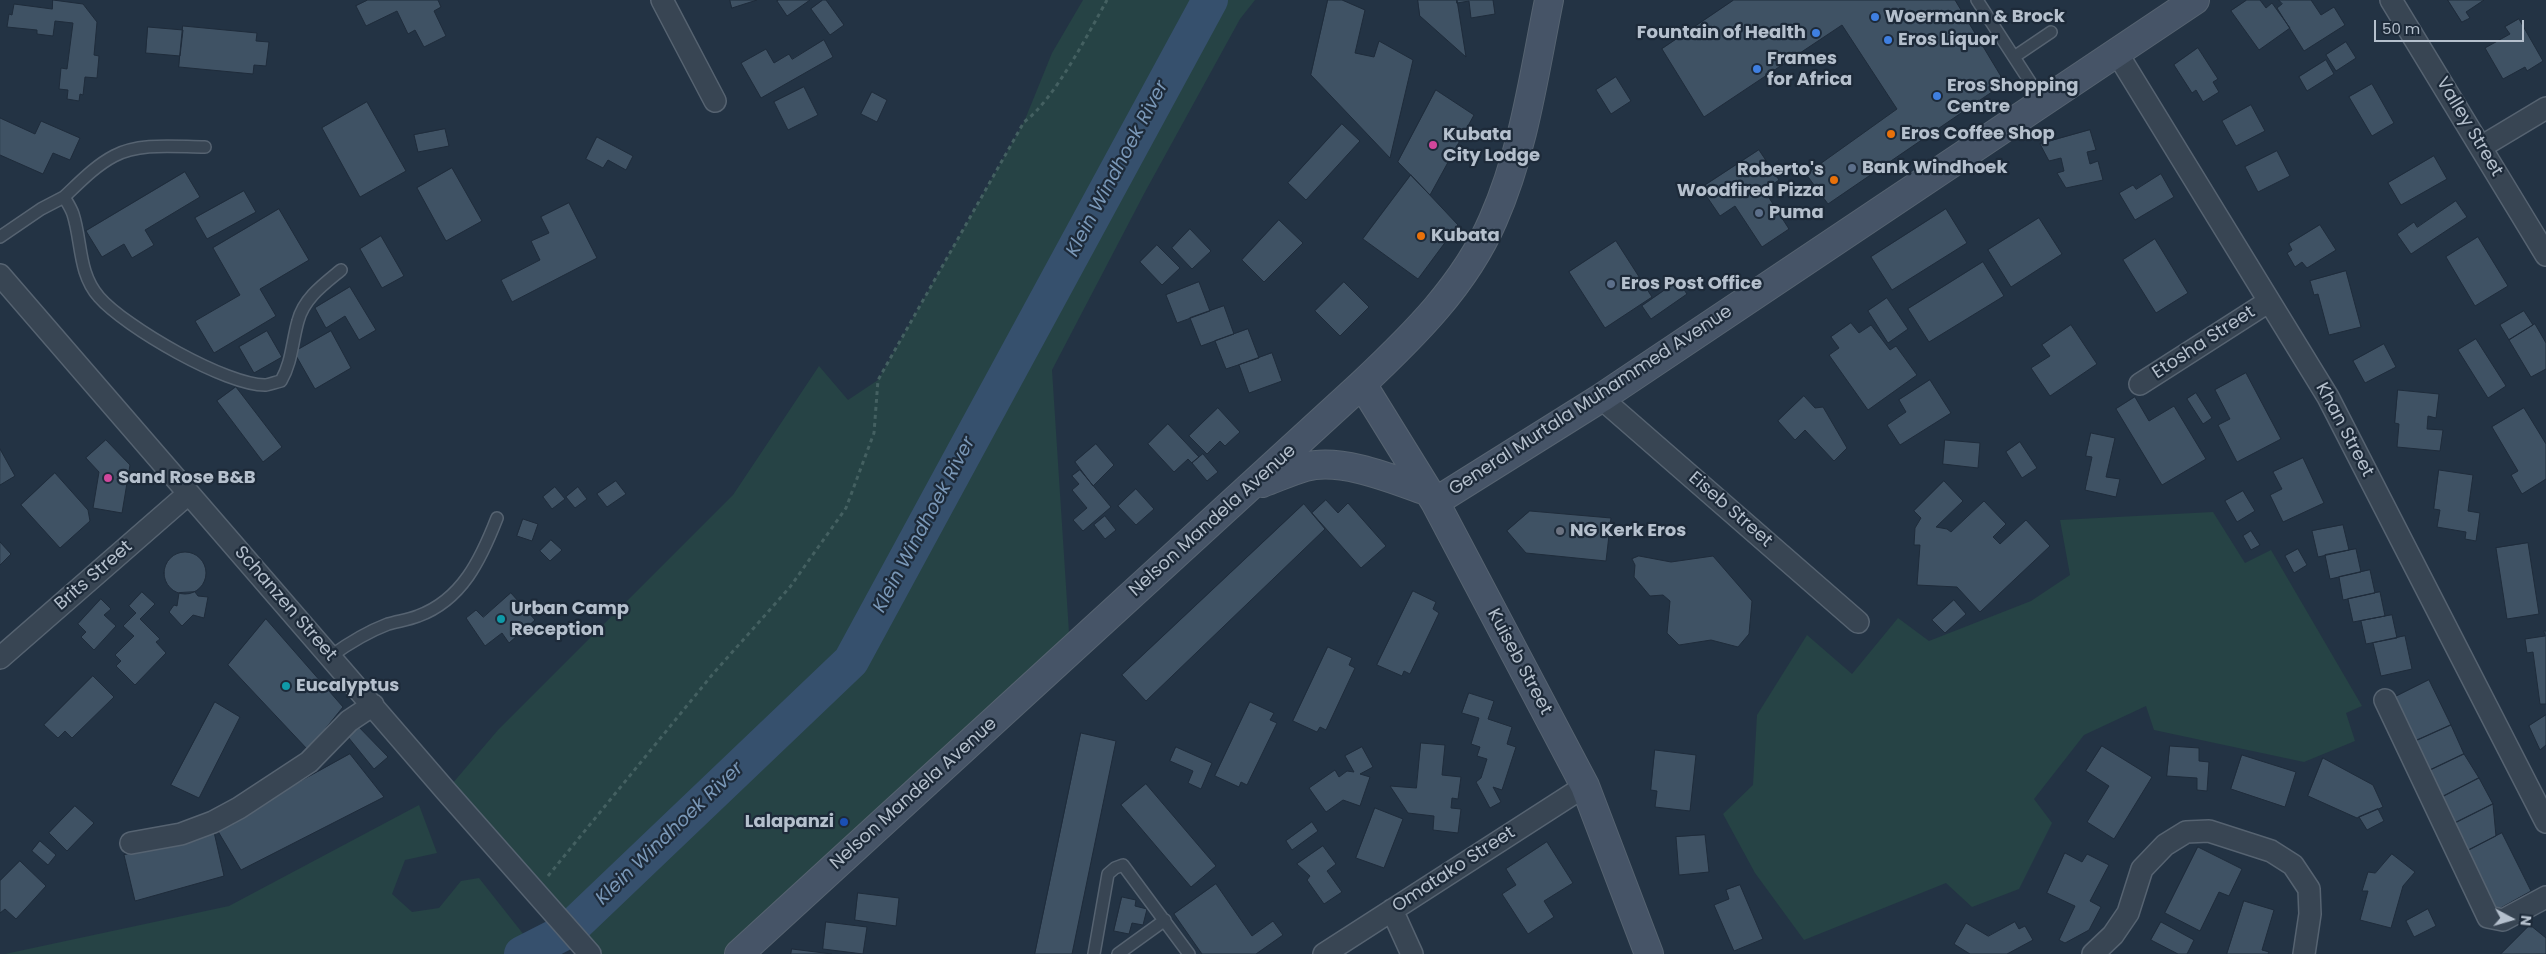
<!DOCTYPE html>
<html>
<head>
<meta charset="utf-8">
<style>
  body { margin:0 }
  #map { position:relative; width:2546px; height:954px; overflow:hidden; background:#233344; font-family:Poppins,sans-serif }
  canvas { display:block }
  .north { position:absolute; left:2486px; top:894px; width:50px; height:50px; -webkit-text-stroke:4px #1d2a39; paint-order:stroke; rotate:96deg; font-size:14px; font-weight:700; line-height:20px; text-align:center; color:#b5c0cd }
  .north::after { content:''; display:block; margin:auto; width:18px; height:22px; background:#b5c0cd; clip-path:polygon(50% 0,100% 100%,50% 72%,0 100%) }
  .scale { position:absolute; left:2374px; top:20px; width:150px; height:22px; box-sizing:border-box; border:2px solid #b5c0cd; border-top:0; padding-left:6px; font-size:15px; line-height:18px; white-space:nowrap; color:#b5c0cd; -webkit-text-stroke:4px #1d2a39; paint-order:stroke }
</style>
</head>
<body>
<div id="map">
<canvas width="2546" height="954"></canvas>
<div class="north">N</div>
<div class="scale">50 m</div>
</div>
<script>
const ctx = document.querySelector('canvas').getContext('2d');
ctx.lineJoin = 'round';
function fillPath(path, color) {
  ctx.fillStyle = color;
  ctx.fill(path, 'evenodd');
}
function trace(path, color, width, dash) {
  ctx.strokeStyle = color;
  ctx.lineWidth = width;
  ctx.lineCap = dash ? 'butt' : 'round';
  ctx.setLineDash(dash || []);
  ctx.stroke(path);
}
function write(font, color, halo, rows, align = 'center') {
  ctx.font = font + ' Poppins,sans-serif';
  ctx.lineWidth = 4.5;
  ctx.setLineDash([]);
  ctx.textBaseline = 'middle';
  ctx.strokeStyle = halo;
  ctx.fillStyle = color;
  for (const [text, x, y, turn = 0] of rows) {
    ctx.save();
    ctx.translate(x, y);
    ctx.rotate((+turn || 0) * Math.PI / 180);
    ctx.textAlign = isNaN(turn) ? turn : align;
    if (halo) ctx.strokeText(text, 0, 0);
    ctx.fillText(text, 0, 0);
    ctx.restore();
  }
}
fillPath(new Path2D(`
  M1083 0H1255L1240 19 1145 192 1052 370 1070 648 739 954H590L446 791 498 730 733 495 819 366 848 400 878 380 1024 122 1052 53Z
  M2213 512 2245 563 2271 550 2362 706 2346 713 2355 741 2304 762 2154 730 2146 706 2084 735 2034 799 2052 823 2019 889 1972 907 1946 883 1804 940 1755 873 1723 814 1753 785 1757 715 1807 635 1852 674 1898 618 1929 641 2031 601 2070 575 2060 520Z
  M419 805 437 853 405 860 392 894 412 912 439 908 461 881 479 878 539 954H5L229 906Z`), '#264345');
trace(new Path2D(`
  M522 954 569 930 851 661 1210 0`), '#36506d', 36);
const building = new Path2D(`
  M53 0 83 4 97 22 94 55 99 56 97 78 85 77 83 95 80 94 79 101 67 99 68 90 59 89 61 68 67 69 73 23 55 21 53 36 37 34V30L7 27 9 14 12 15 14 4 52 9Z
  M368 0H438L441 7 434 11 446 36 424 47 415 30 408 34 397 11 366 26 356 6Z
  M730 0H757L732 8Z
  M779 0H810L787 16 777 1Z
  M823 0H826L844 25 830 35 811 9Z
  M1328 0H1342L1365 10 1355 53 1374 57 1379 41 1413 60 1390 158 1311 75Z
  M1418 0H1457L1466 57 1420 16Z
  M1457 0H1493L1495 14 1471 18 1469 1 1457 3Z
  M1734 0H1955L2005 83 1828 204 1806 174 1897 109 1842 25 1704 117 1662 49Z
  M2247 0H2260L2266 8 2272 3 2290 28 2259 50 2231 11Z
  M2279 0H2311L2321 15 2334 7 2345 25 2304 51 2277 8 2282 4Z
  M2448 0H2484L2466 12 2470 18 2462 22Z
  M2519 19 2543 61 2527 71 2525 67 2503 79 2485 48 2510 34 2505 27Z
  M183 26 257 33 256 41 269 42 266 66 254 65 253 74 179 67Z
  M148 27 183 30 180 56 146 53Z
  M824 40 833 57 761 98 741 63 766 49 774 63 789 54 792 59Z
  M2346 42 2356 58 2336 71 2326 55Z
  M2198 48 2218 79 2213 82 2219 92 2203 102 2196 90 2192 93 2174 65Z
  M2326 60 2334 74 2307 91 2299 77Z
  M1616 77 1631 101 1611 114 1596 90Z
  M2372 84 2394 123 2372 136 2349 97Z
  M804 87 818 115 788 130 774 102Z
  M1436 90 1474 115 1430 195 1398 162Z
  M872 92 887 100 877 122 861 114Z
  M367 102 406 171 360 197 322 128Z
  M2251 105 2265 131 2236 146 2222 121Z
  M0 118 35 134 41 121 80 138 70 160 53 153 43 174 0 155Z
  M1342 124 1360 141 1306 200 1288 183Z
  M445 129 449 146 418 152 414 135Z
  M2090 130 2096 150 2087 152 2090 164 2098 161 2103 180 2066 188 2057 173 2064 171 2061 158 2049 161 2040 144Z
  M597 137 633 156 626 170 608 160 603 168 586 159Z
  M1759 150 1779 180 1764 190 1789 229 1762 247 1735 206 1720 216 1701 188Z
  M2277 151 2290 176 2258 192 2245 167Z
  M2434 156 2447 179 2401 205 2388 183Z
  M452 168 482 221 446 241 417 188Z
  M185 172 200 197 145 230 154 245 132 258 124 244 102 257 86 231Z
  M2161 174 2174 197 2135 220 2119 193 2133 185 2136 189Z
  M1411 175 1458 225 1418 279 1363 239Z
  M244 191 256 212 207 239 195 218Z
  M2456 201 2467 217 2411 254 2397 234 2414 222 2417 227Z
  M569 203 597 258 512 302 501 280 540 260 531 241 549 233 541 217Z
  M279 209 309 260 260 289 276 316 214 353 195 321 240 295 213 248Z
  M1946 209 1967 243 1892 290 1871 257Z
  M2039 218 2062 254 2011 287 1988 250Z
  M1279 220 1303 243 1264 282 1242 260Z
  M2320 225 2336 250 2307 268 2302 262 2295 267 2287 253 2292 250 2289 244Z
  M1190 229 1211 251 1192 269 1172 248Z
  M381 236 404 276 382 288 360 249Z
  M2478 237 2508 286 2475 306 2446 257Z
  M2155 239 2188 293 2156 313 2123 260Z
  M1616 241 1652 297 1605 328 1569 272Z
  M1157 245 1180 268 1162 285 1140 262Z
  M1983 262 2004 296 1929 342 1908 309Z
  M2346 271 2361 327 2329 335 2318 294 2314 295 2310 281Z
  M1678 281 1687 294 1651 319 1642 306Z
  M1199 282 1210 311 1177 323 1166 295Z
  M1344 282 1369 307 1340 336 1315 311Z
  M350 287 376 330 359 340 345 316 326 328 315 308Z
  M1887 298 1908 329 1888 343 1868 311Z
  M1224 306 1234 334 1201 346 1190 318Z
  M2524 311 2533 325 2509 340 2500 325Z
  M1851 323 1859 333 1871 325 1890 350 1896 346 1917 375 1868 410 1829 355 1839 348 1831 337Z
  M2535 324 2546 343V369L2531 377 2509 340Z
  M2071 325 2097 364 2050 396 2031 368 2050 356 2042 345Z
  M1248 329 1259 358 1226 369 1215 341Z
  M267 331 282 357 254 373 239 347Z
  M331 331 351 368 315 389 294 352Z
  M2476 339 2506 386 2488 398 2458 350Z
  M2384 344 2396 367 2365 383 2353 361Z
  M1272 353 1282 381 1249 393 1239 365Z
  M2246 373 2281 439 2237 462 2218 425 2230 419 2215 390Z
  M1930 380 1951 413 1900 445 1887 425 1906 412 1899 400Z
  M236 387 282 447 263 462 217 401Z
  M2398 390 2439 394 2436 418 2428 416 2427 429 2443 430 2440 451 2397 447 2399 424 2395 423Z
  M2196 393 2212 418 2203 424 2187 399Z
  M1804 396 1815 408 1823 407 1847 448 1834 461 1805 430 1795 440 1778 421Z
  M2135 397 2149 421 2174 406 2206 459 2162 485 2116 409Z
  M1218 408 1240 432 1225 446 1220 441 1207 454 1189 436Z
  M2524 408 2546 444V479L2522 494 2511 475 2518 471 2492 427Z
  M1168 424 1199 457 1192 463 1188 459 1174 472 1148 444Z
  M2091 433 2115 438 2106 477 2120 479 2116 497 2085 490 2092 457 2086 456Z
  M106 440 130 465 122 513 93 508 99 472 86 458Z
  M1945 440 1980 443 1978 468 1943 464Z
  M2020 442 2037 468 2022 478 2006 452Z
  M1096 444 1114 465 1093 486 1075 462Z
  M0 449 15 476 0 485Z
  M1203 454 1218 472 1207 481 1192 463Z
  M2303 458 2324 503 2283 522 2270 495 2282 489 2273 472Z
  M1080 470 1111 507 1083 531 1073 520 1087 508 1072 490 1079 484 1072 476Z
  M2439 470 2473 475 2468 511 2480 513 2476 541 2465 539 2466 532 2437 527 2440 510 2434 509Z
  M55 473 88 510 90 521 60 548 21 505Z
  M616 481 626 494 607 507 597 494Z
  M1944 481 1963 501 1936 527 1947 529 1951 532 1984 501 2006 524 1993 537 2000 544 2026 520 2050 546 1980 612 1957 587 1917 585 1920 545H1914L1915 528 1921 518 1914 511Z
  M555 487 565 499 552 509 543 497Z
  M578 487 587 499 575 508 566 497Z
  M1136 489 1154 509 1136 525 1118 506Z
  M2243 491 2255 511 2237 522 2225 501Z
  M1326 500 1338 513 1348 503 1386 546 1361 568 1312 513Z
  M1304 504 1325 529 1146 701 1122 675Z
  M1530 511 1611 518 1606 561 1526 553 1507 531Z
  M1105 516 1116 530 1105 539 1094 525Z
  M523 519 538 524 532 541 517 536Z
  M2343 525 2349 550 2318 557 2312 531Z
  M2251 531 2260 545 2251 550 2243 536Z
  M551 540 562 550 550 561 540 551Z
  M0 542 11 554 0 565Z
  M2528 543 2539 614 2507 619 2496 548Z
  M2298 549 2307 565 2294 573 2285 556Z
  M2356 549 2361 572 2330 579 2325 555Z
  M164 573a21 21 0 1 1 42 0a21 21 0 1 1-42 0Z
  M1639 556 1671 562 1713 556 1752 601 1749 634 1738 647 1711 640 1679 645 1667 633 1670 601 1663 595 1650 596 1634 577 1635 565 1632 559Z
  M2370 570 2375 593 2343 600 2339 577Z
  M1413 591 1436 602 1433 609 1439 613 1410 674 1404 671 1402 676 1377 665Z
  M142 592 155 604 140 619 160 639 156 642 166 653 135 685 116 666 121 661 115 655 134 636 123 626 136 613 129 606Z
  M195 592 198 596 208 597 204 618 193 615 182 626 169 612 174 605 177 606 179 593Z
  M2380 592 2385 616 2353 622 2348 599Z
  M511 593 535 620 509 643 502 633 485 646 466 618 476 610 483 617Z
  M101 599 111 609 104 615 116 626 94 650 81 637 86 632 78 624Z
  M1954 600 1966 614 1945 633 1932 620Z
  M2392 615 2397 638 2366 644 2361 621Z
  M266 619 343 707 308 750 228 665Z
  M2544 631H2546V704H2540L2533 652 2527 653 2525 639 2545 636Z
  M2405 636 2412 669 2381 676 2373 643Z
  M1328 647 1352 658 1349 665 1355 668 1326 730 1320 727 1317 732 1293 721Z
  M93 676 114 697 72 738 65 731 58 738 44 725Z
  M2429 680 2451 725 2411 743 2391 699Z
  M1469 693 1494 701 1488 719 1512 727 1507 744 1516 747 1502 790 1493 787 1501 802 1490 808 1476 782 1481 778 1487 759 1477 756 1480 747 1471 744 1479 718 1462 713Z
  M215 702 240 717 199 798 171 785Z
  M1250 702 1274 713 1270 720 1277 723 1247 785 1241 782 1239 787 1215 776Z
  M2546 715V745L2540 750 2529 726Z
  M354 722 388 757 374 769 348 737 353 732 349 727Z
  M2451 725 2464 754 2424 773 2411 743Z
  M1081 733 1116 741 1072 954H1035Z
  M1421 743 1445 745 1442 775 1461 777 1458 799 1452 798 1451 808 1461 809 1458 833 1433 830 1434 816 1408 813 1390 786 1416 788Z
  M2102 746 2152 777 2114 839 2087 822 2109 786 2086 771Z
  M2170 746 2199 748V761L2209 762 2207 791 2197 790V778L2167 776Z
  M1176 747 1212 763 1201 789 1188 783 1193 771 1170 761Z
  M1362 747 1373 767 1360 774 1370 777 1360 806 1343 800 1326 812 1309 788 1335 770 1339 777 1347 771 1354 772 1345 756Z
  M1655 750 1696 755 1690 811 1655 807 1657 791 1651 790Z
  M350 754 384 797 241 870 216 828Z
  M2464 754 2479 778 2442 797 2424 773Z
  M2242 755 2296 772 2285 807 2231 789Z
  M2323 758 2373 785 2383 807 2357 818 2308 796Z
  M2479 778 2493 804 2455 823 2442 797Z
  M1146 784 1216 866 1191 887 1121 805Z
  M2493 804 2496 836 2465 852 2455 823Z
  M75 806 94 823 67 851 49 833Z
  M1375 808 1403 819 1384 868 1356 858Z
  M2378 809 2384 821 2367 830 2359 817Z
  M1312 822 1318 831 1292 850 1286 841Z
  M214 832 224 876 135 901 124 855Z
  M2502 833 2531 891 2497 910 2465 852Z
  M1705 835 1709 872 1679 875 1676 837Z
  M40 841 56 855 48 865 32 851Z
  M1547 842 1573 883 1544 901 1554 917 1528 934 1502 894 1516 885 1506 869Z
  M1323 846 1336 864 1327 871 1342 892 1324 904 1307 880 1310 876 1297 864Z
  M2198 847 2242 869 2229 896 2219 892 2200 931 2165 913Z
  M2065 853 2082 862 2087 854 2109 865 2090 901 2101 907 2089 930 2065 943 2059 940 2075 906 2047 893Z
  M2392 854 2415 872 2403 886 2391 928 2360 920 2368 891H2362L2368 872 2375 873Z
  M20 861 46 886 16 919 5 909 0 913V881Z
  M1216 884 1252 936 1273 921 1283 935 1256 954H1202L1174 914Z
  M1740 885 1763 939 1734 951 1714 905 1729 899 1726 890Z
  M858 893 899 898 896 926 855 920Z
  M1122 897 1136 900 1135 906 1147 909 1143 925 1132 923 1129 934 1114 931Z
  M2244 901 2274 910 2262 950 2269 952 2268 954H2227Z
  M2428 909 2436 926 2414 937 2406 921Z
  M826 922 867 927 863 954 823 949Z
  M2015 922 2019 929 2025 926 2033 940 2007 954H1970L1954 944 1966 923 1988 936Z
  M2161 922 2194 940 2187 954H2178L2151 940Z
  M2530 925 2546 938V954H2501Z
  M792 949 832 954H791Z`);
fillPath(building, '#3f5264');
trace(building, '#1f2c3b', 1);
const lane = new Path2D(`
  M1977 0 2043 102
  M2014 57 2051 32
  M64 197C80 182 95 166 114 156 140 142 177 147 205 147
  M0 237 41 209 64 197C67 202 71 208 73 214 82 242 78 273 99 297 125 327 227 386 266 385 271 384 276 382 281 381 292 362 292 342 298 321 304 298 324 284 341 270
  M331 656C349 643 367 632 388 624 398 621 408 620 418 616 462 600 481 559 497 518
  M1094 954 1108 874 1115 868 1123 865 1189 954
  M1118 954 1165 920`);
const street = new Path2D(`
  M662 0 715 101
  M2391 0 2546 255
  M2117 53 2328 397 2546 822
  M2481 147 2546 108
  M0 275 446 791 590 954
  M2140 384 2268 302
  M1601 398 1858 622
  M0 658 188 494
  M2385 700 2488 917 2503 920 2546 897
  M131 843 181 834 213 822 239 808 309 762 349 721 373 705
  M1392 910 1412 954
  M1324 954 1585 786
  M2093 954 2113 935 2128 913 2142 869 2165 845 2186 832 2209 831 2271 851 2293 865 2309 889 2310 914 2304 954`);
const secondary = new Path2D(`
  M1362 384 1435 502 1585 786 1649 954
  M1262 483C1276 478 1291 471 1305 467 1342 457 1395 480 1429 492
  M1435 502 1601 398 2195 0
  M739 954 1362 384C1413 336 1465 285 1493 220 1524 150 1534 74 1549 0`);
trace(lane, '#566371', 14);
trace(street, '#566371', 24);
trace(secondary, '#566371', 30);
trace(new Path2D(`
  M548 876 712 675 790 587 846 508 874 433 878 380 1024 122C1054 100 1088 34 1107 0`), '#446061', 3, [4, 4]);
trace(lane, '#384553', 11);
trace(street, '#384553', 21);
trace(secondary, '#465467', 28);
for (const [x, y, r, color] of [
  [1875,17,5,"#3f7fe0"],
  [1816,33,5,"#3f7fe0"],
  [1888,40,5,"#3f7fe0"],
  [1757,69,5,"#3f7fe0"],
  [1937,96,5,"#3f7fe0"],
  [1891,134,5,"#e8710a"],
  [1433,145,5,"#d1479c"],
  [1852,168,5,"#5c6f8a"],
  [1834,180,5,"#e8710a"],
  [1759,213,5,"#5c6f8a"],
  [1421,236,5,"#e8710a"],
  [1611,284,5,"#5c6f8a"],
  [108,478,5,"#d1479c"],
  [1560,531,5,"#6b7280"],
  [501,619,5,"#0f9aa8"],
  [286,686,5,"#0f9aa8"],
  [844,822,5,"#1a4fb4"]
]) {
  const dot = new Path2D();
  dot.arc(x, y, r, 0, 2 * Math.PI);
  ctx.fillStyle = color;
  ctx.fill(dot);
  trace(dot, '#1d2a39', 2);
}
write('bold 18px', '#b5c0cd', '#1d2a39', [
  ["Woermann & Brock",1885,17],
  ["Fountain of Health",1806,33,"right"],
  ["Eros Liquor",1898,40],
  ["Frames",1767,59],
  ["for Africa",1767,80],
  ["Eros Shopping",1947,86],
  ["Centre",1947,107],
  ["Eros Coffee Shop",1901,134],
  ["Kubata",1443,135],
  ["City Lodge",1443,156],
  ["Bank Windhoek",1862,168],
  ["Roberto's",1824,170,"right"],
  ["Woodfired Pizza",1824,191,"right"],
  ["Puma",1769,213],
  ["Kubata",1431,236],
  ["Eros Post Office",1621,284],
  ["Sand Rose B&B",118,478],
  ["NG Kerk Eros",1570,531],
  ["Urban Camp",511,609],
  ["Reception",511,630],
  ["Eucalyptus",296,686],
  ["Lalapanzi",834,822,"right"]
], 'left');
write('18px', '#b5c0cd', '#1d2a39', [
  ["Valley Street",2469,127,59],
  ["Etosha Street",2204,343,-33],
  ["General Murtala Muhammed Avenue",1591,401,-33],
  ["Khan Street",2344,430,62],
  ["Eiseb Street",1730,510,41],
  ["Nelson Mandela Avenue",1213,521,-42],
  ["Brits Street",94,576,-41],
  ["Schanzen Street",285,604,49],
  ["Kuiseb Street",1519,662,62],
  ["Nelson Mandela Avenue",914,794,-42],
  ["Omatako Street",1454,870,-33]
]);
write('italic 19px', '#7a98b8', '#1d2a39', [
  ["Klein Windhoek River",1118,169,-62],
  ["Klein Windhoek River",925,525,-62],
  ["Klein Windhoek River",670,834,-44]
]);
</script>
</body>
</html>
